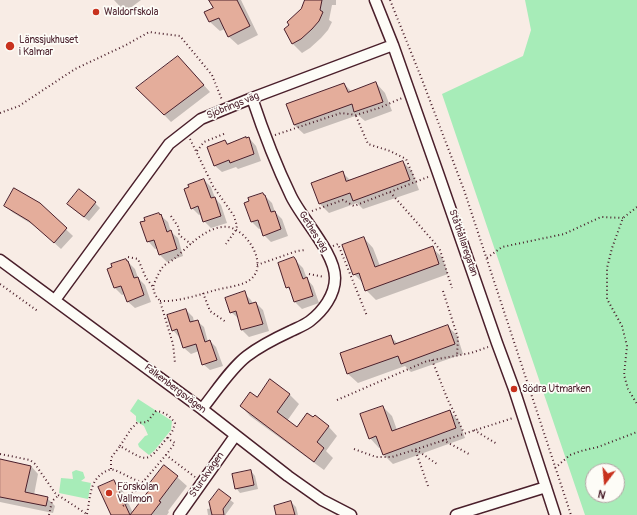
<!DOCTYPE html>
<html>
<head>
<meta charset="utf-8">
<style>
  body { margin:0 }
  #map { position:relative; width:637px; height:515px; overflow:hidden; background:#f8ece5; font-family:Pangolin,sans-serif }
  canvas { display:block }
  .north { position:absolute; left:585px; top:463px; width:40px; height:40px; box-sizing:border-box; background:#fdfcf7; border:1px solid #b5a4a5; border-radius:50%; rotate:196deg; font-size:11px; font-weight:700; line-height:16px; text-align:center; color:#4a1f2b }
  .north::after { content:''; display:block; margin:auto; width:14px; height:18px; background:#c8321e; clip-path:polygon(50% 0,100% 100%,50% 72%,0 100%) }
</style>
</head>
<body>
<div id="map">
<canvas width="637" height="515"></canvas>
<div class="north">N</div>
</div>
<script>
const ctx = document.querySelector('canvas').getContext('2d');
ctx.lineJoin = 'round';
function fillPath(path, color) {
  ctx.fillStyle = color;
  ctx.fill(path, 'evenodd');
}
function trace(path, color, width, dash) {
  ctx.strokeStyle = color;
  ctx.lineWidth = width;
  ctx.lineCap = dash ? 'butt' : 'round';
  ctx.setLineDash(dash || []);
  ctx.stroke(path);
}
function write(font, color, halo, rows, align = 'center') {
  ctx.font = font + ' Pangolin,sans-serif';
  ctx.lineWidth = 3.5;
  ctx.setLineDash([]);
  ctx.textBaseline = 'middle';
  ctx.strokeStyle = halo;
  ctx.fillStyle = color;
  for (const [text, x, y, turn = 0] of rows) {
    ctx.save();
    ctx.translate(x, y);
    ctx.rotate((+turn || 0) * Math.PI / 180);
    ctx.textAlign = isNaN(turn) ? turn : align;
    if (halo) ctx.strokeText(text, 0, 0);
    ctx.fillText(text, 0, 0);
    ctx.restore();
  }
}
fillPath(new Path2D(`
  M525 0H637V515H585L442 94 523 56 531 30ZM593 471H617V495H593Z
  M138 399 172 421 171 430 154 451 149 455 139 447 138 444 145 436 148 435 144 426 136 421V416L130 411Z
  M76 470 83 472 85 478 81 481 91 483 88 499 59 493 61 478 73 479 72 472Z`), '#a7ecb8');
fillPath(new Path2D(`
  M114 0H141L125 12Z
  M210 0H241L258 35 238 45 228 36 225 29 220 31 210 22 206 12 214 8Z
  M306 0H336V5H332L329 20 332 22 328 30 321 38 310 48 302 53 292 43 290 26 302 10Z
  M185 64 210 92 171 122 138 88Z
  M376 83 385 93 392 111 365 121 358 115 304 134 294 125 344 84 352 92Z
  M249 138 256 146 261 161 238 169 236 167 222 172 214 165 225 141 228 144Z
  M403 162 412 171 419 190 363 209 357 203 329 213 320 204 343 173 350 180Z
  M204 180 211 187 215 198 221 205 227 223 211 228 204 221 201 214 199 215 192 208Z
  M263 194 272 203 275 212 282 219 288 236 271 242 264 235 262 228 259 229 252 222 245 203Z
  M95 203 100 208 89 221 73 209Z
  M39 204 73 236 61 249 38 228 12 212 5 205Z
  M160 215 168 222 171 232 178 238 183 256 167 262 160 255 158 248 155 249 148 241Z
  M364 238 373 248 380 266 432 248 442 257 448 274 376 300 366 290 363 283 354 274Z
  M294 259 303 268 307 279 313 286 319 303 302 309 295 302 291 291 287 287Z
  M128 262 135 269 138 278 145 285 151 302 135 308 127 301 125 294 122 295 115 288 109 269Z
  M244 293 251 300 253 304 256 303 263 310 269 331 249 337 242 330 239 319 231 312Z
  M186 310 193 317 194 322 197 321 204 327 208 342 210 341 216 347 223 366 210 370 203 364 199 351 191 354 184 348 181 336 179 337 173 330Z
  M447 326 457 335 463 354 411 372 405 366 358 383 348 374 390 336 398 344Z
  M270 381 290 395 299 404 287 421 297 428 328 426 337 436 326 451 333 458 324 470 250 416 241 406 257 398Z
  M383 407 392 416 397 430 450 412 459 421 465 438 393 464 383 454 381 447 379 448 370 438Z
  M0 461 31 466 38 474 34 495 47 498 55 506 53 513 0 502Z
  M251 471 255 476 258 489 240 493 236 488Z
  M177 477 187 486 168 511 169 512 167 515H115L113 481 123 491 133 513Z
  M219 491 234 503 226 514V515H208L207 509 212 508Z
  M291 502 296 507 298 515H277Z`), '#0003');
const building = new Path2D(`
  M209 0H237L250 26 228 37 219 18 209 22 204 12 213 8Z
  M305 0H322L320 10 323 12 319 21 312 29 301 39 292 44 284 29 289 25 287 22 301 9Z
  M178 56 204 85 164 115 136 88Z
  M376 82 383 102 354 112 352 104 294 125 286 104 344 83 348 92Z
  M246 137V138L249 137 254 154 230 163 229 160 214 166 207 147 225 140 227 144Z
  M403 161 410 180 353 201 350 193 319 204 311 183 343 171 346 181Z
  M204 179 211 198 215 197 221 216 203 222 198 206 191 209 184 189 189 187 188 185Z
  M14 188 40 203 67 228 54 243 29 221 4 206Z
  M79 189 96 202 84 217 67 204Z
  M263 193 264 195H265L271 212 275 211 281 229 263 236 258 220 251 222 244 203 249 201 248 198Z
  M159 213 160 215 161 214 167 232 171 230 177 249 159 255 154 240 147 242 140 222 145 221 144 218Z
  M364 237 375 267 433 246 439 264 365 291 359 273 353 275 342 245Z
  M294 257 296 260 303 279 307 277 313 296 294 302 289 287 286 288 278 263Z
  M126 259 127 261H128L134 278 138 277 144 295 127 302 121 286 114 288 107 269 112 267 111 264Z
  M245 291 249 304 256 302 263 324 241 330 236 311 230 313 225 298Z
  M186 309 190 322 198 320 205 342 210 340 217 360 202 365 196 344 183 348 177 329 172 331 167 315Z
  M448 325 455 344 401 364 398 356 347 374 340 353 391 335 394 344Z
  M270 379 290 394 277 412 297 427 307 413 313 417 315 415 329 426 317 442 324 448 314 462 240 406 250 392 257 397Z
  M383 406 392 431 450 410 456 428 383 455 376 436 369 439 360 414Z
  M0 459 31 466 25 492 48 497 46 506 0 497Z
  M164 465 178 476 159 501 161 502 151 515H130L150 489 147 487Z
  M251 470 254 485 235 489 232 474Z
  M114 480 130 515H111L98 487Z
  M219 489 231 498 223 509 224 515H212L209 502Z
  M291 501 295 515H276L274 506Z`);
fillPath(building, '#e4ad9b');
trace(building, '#4a1f2b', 1);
const minor = new Path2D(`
  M375 0 393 45 438 173 497 343 514 389 555 515
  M0 260 202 409 288 476 322 500 351 515
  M55 300 169 144 201 119 252 98 393 45
  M202 409C215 393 231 368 247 356 260 346 276 338 291 331 297 328 305 325 310 321 323 311 335 295 335 278 335 253 302 219 291 196 276 165 263 131 252 98
  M179 515 235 436
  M456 515 546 487`);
trace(minor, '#4a1f2b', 13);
trace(new Path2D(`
  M390 0 421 77 464 190 571 515
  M0 113 19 106 75 69 126 45 149 32 180 36 212 75 222 100
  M356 116 368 144 390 151 406 159 416 182
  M275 135 341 113 356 115 379 108 402 98
  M190 139 213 186 234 216 237 226 236 230 226 244
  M197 151 204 142 226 133
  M390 192 434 242 440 250 452 288
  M637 207 623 218 612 248 607 268V299L622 326 627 346 624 375 628 389 637 404
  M312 211 343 200 354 206 428 177
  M171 216 179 228V235L191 244
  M333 246 338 244 367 316
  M128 257 138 259 146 278 153 287
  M487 258 502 247 564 234 601 217 623 218
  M257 265 297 251 305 250
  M309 274 324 277
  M0 284 39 312
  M443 291 458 338 457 356
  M203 293 210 311 226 322
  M160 301C178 302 198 295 216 290 227 287 243 286 251 279 269 264 246 229 228 227 207 225 189 246 174 259 170 262 165 264 162 268 158 274 155 281 153 287L155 295 160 301 173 344 175 363
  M432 360 447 398 464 433
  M337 400 427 361 471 353 488 347
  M474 430 497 444
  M443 440 469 454
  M120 446 131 429 137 423 147 422 156 411C165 412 170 416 175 423L173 430 168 438
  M354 449 376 457H392L513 418
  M0 454 30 460 35 464 55 493 88 515
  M555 468 570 455 581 451 598 447 637 432
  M111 469V458L120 446C148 462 146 464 167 438L175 443 166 455
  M428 486 415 449 437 464
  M123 506 127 503 132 493 138 490 143 482
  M87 514C91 494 89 477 111 469 123 472 131 480 143 482L166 455 195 477
  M49 515 52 501 59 495`), '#4a1f2b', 2, [1, 3]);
trace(minor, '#fdfcf7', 10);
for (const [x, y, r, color] of [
  [96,12,4,"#c8321e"],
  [10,46,5,"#c8321e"],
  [514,389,4,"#c8321e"],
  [109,493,4,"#c8321e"]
]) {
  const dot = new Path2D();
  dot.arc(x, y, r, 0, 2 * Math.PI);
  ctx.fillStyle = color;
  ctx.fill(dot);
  trace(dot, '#fdfcf7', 1.5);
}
write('10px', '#4a1f2b', '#fdfcf7', [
  ["Waldorfskola",104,12],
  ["Länssjukhuset",19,40],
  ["i Kalmar",19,52],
  ["Södra Utmarken",522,389],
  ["Förskolan",117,487],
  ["Vallmon",117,499]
], 'left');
write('10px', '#4a1f2b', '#fdfcf7', [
  ["Sjöbrings väg",233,106,-22],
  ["Gethes väg",313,232,58],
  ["Ståthållaregatan",463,243,71],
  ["Falkenbergsvägen",175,389,37],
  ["Sturckvägen",207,475,-55]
]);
</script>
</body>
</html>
